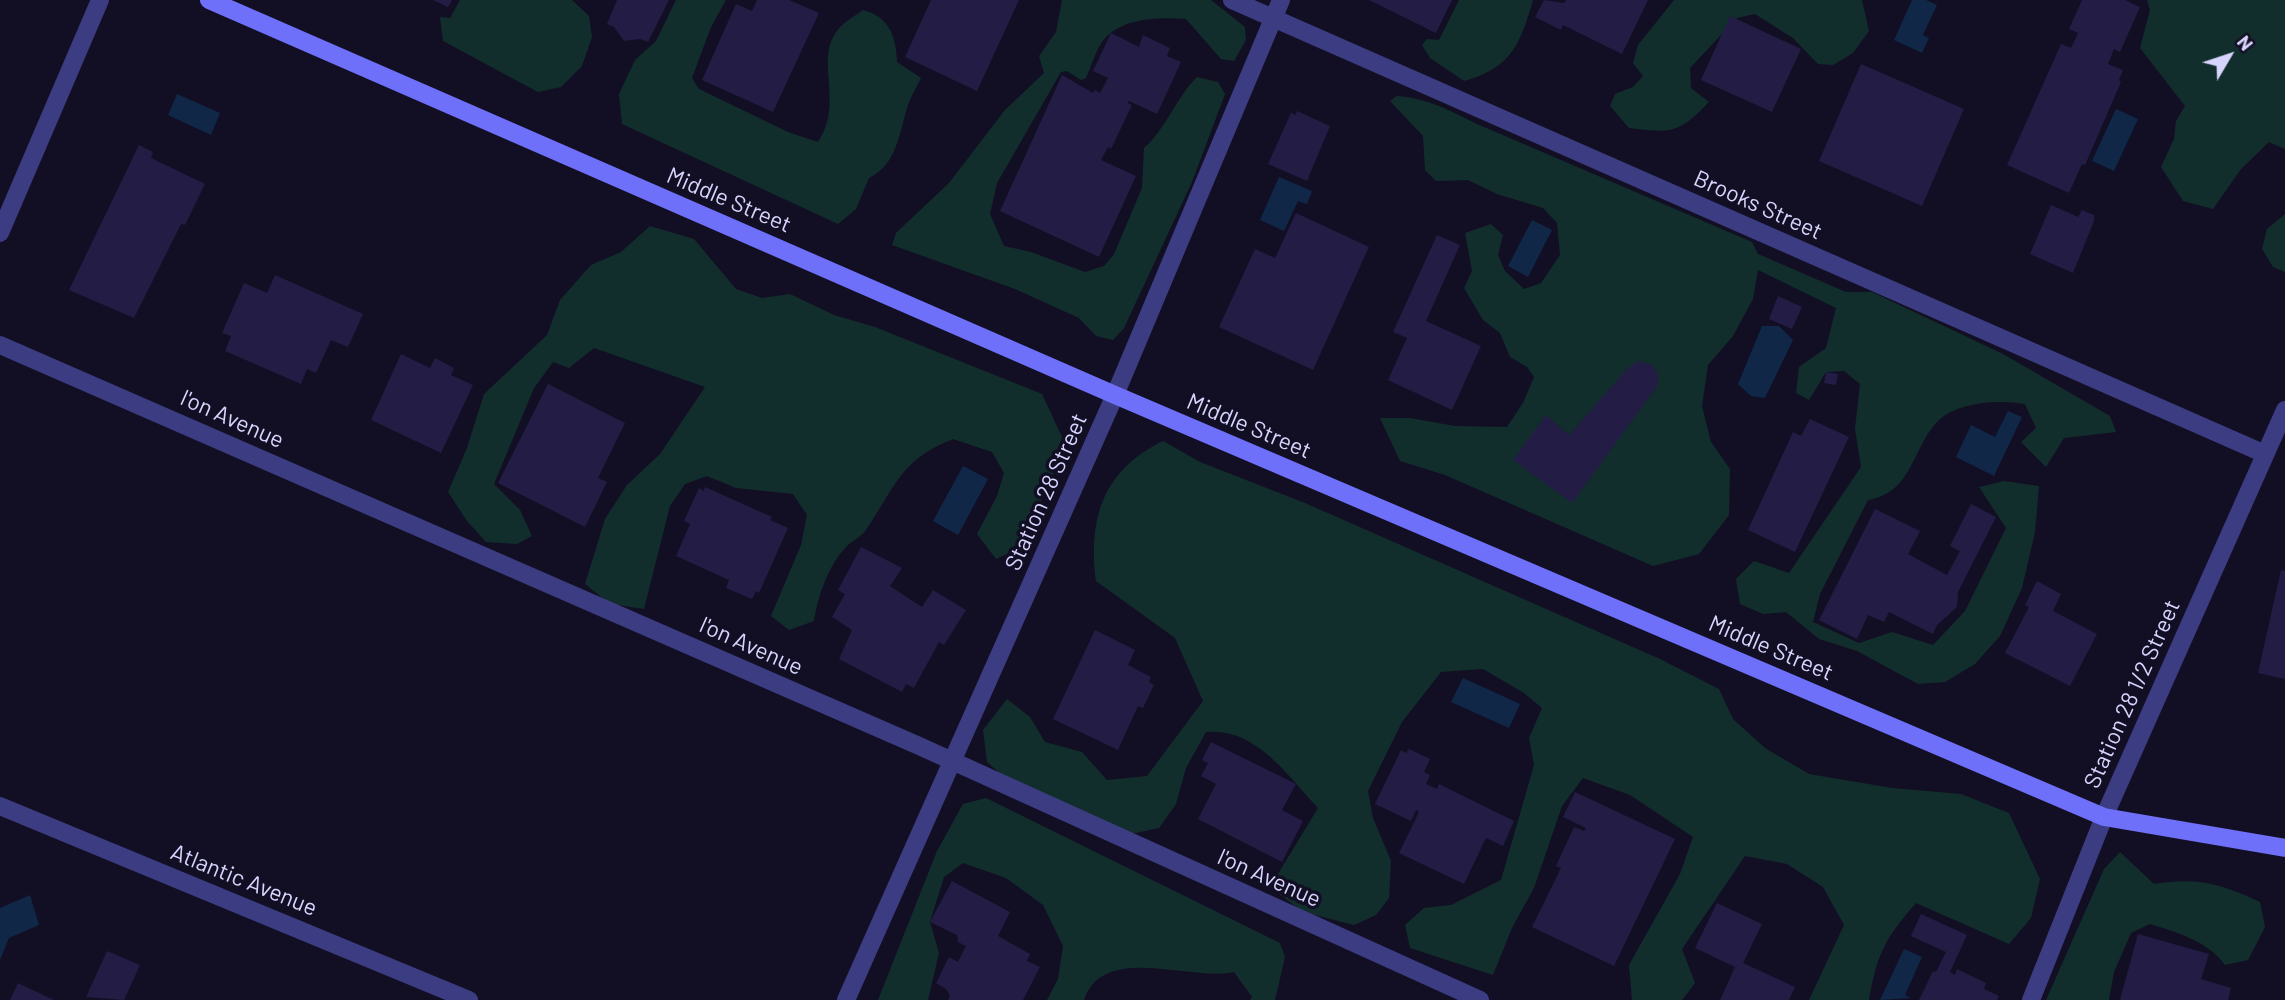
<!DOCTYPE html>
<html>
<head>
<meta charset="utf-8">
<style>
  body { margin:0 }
  #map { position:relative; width:2285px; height:1000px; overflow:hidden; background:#120f24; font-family:Barlow,sans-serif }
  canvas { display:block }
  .north { position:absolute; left:2194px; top:21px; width:70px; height:70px; -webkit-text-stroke:5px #120f24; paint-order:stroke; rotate:51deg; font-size:19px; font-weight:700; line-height:28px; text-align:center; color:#d7d4fe }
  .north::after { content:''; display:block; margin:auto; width:24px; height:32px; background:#d7d4fe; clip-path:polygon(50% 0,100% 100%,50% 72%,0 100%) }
</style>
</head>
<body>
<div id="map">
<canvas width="2285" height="1000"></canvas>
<div class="north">N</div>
</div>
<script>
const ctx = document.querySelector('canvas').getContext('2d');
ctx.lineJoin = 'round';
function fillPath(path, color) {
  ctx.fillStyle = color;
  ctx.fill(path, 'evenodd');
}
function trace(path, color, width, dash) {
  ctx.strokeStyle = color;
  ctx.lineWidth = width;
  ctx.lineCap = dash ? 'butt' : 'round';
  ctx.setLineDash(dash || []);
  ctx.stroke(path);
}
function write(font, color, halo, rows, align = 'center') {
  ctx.font = font + ' Barlow,sans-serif';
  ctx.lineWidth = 7;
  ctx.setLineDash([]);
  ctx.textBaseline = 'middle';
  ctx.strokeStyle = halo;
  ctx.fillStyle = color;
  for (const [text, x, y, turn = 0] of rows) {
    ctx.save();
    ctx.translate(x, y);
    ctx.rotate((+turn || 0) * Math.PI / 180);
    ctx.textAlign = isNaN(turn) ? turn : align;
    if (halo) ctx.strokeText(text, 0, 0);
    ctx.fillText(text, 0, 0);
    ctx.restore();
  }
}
fillPath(new Path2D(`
  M460 0H572L589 16 592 37 582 66 561 87 538 92 443 41 440 17 450 18Z
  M676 0H726L711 27 692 78 699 89 788 132 818 142C845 102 814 61 837 31 843 22 855 16 863 10 890 17 896 37 897 62L921 78C916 88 910 98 907 108 899 135 896 165 869 178L856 209 838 224 622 124 619 94 635 60 656 41Z
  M1062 0H1211L1245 27 1246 40 1234 61 1221 59 1186 19C1160 17 1120 17 1102 42 1095 52 1091 67 1086 78L1081 80 1067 71 1061 72 997 183 990 214 1004 246 1031 252 1085 272 1104 266 1114 254 1142 188 1144 148C1166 129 1175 99 1197 77L1218 82 1225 94 1192 182 1124 328 1113 340 1096 336 1079 318 1015 289 892 245 896 233 949 183 1005 110 1044 73 1039 56 1056 32Z
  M1459 0H1533C1520 45 1511 68 1464 81L1430 58 1422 45 1427 39 1439 40Z
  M1674 0H1862L1869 31 1853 53 1833 65 1818 64 1793 38 1755 14 1737 18 1690 68 1691 88 1709 102C1678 134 1672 133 1629 128L1610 106 1615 94 1633 87 1643 76 1633 63 1638 45Z
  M2147 0H2285V149L2269 142 2241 169 2213 209 2183 201 2161 167 2174 139 2176 121 2185 106 2140 48 2150 10Z
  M1397 96C1427 98 1451 111 1477 124L1752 242 1758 254 1846 292H1872L2003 354 2110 416 2116 432 2064 438 2046 467 2021 442 2036 428 2025 404C2000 399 1955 402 1937 422 1911 450 1913 492 1868 500L1820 594 1813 622 1859 643 1892 632 1933 645 1965 611 2006 528 1979 487 2004 481 2039 486 2035 532 2022 588 2000 636 1975 664 1945 682 1918 684 1857 651 1819 639 1786 612 1763 614 1740 604 1736 579 1754 561 1789 573 1861 467 1855 429 1860 384 1844 371 1826 372 1809 400 1796 393 1799 367 1826 348 1836 308 1758 270 1753 299 1733 336 1708 365 1702 406 1711 442 1730 469 1729 515 1699 554 1653 566 1445 475 1400 461 1380 418H1410L1455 426 1507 427 1523 403 1534 377 1527 367 1510 357 1500 333 1483 320 1464 288 1472 271 1465 233 1491 224 1503 235 1498 255 1505 271 1524 289 1541 283 1560 255 1557 223 1543 208 1497 194 1468 180 1436 181 1425 170 1423 136 1390 101Z
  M2285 214V272L2273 267 2262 249 2267 229Z
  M650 226 694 239 736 289 762 298 790 294 834 315 875 327 1042 394 1062 437 1056 467 1021 547 996 559 977 534 997 496 1004 473 992 452 953 439C900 460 896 486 866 530 861 537 852 541 846 547 828 566 818 596 814 621L789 630 771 616 801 545 807 515 793 494 736 488 707 476 685 484 670 506 644 609 610 604 585 584 605 519 627 485 660 454 705 387 594 348 569 368 553 362 534 388 494 484 520 510 532 536 517 544 486 542 467 521 448 492 467 448 484 394 547 335 560 300 591 265 621 252Z
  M1163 441 1200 462 1305 503 1660 659 1719 689 1733 719 1765 748 1809 774 1892 788 1961 794 2009 813 2040 879 2031 918 2009 944 1916 903C1885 939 1877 953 1869 1000H1809L1844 925 1823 887 1787 864 1745 856 1682 949 1695 983 1682 1000H1632L1629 965 1680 874 1693 837 1630 795 1583 778 1562 806 1534 888 1512 928 1493 975 1410 948 1405 925 1424 908 1451 905 1501 880 1534 765 1529 738 1542 708 1524 693 1483 669 1441 672 1402 722 1368 791 1373 818 1391 861 1389 898 1376 915 1354 925 1303 912 1270 887 1318 808C1287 775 1256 727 1206 732L1186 768 1176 804 1159 828 1131 834 1013 785 987 762 983 730 1007 699 1030 717 1045 742 1082 752 1107 780 1147 776 1203 701 1175 638 1096 581C1088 518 1103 470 1163 441Z
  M986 798 1280 943 1285 957 1275 1000H1250L1252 997 1234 972C1192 982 1103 942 1084 1000H1047L1058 979 1063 946 1043 905 1006 878 963 863 944 877 930 922 939 953 928 1000H878L937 851 963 804Z
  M2120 852 2154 884C2197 877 2221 884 2260 902L2265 927 2248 960 2225 965C2208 941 2178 933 2150 924L2131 933 2114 972 2109 1000H2046L2104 869Z`), '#122e2c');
fillPath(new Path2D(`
  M1912 0H1926L1937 5 1923 35 1929 38 1922 53 1894 40Z
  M177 94 220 113 211 135 168 115Z
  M2116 109 2138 119 2114 171 2092 161Z
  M1279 177 1312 191 1307 204 1298 201 1284 231 1260 220Z
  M1532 220 1552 230 1528 277 1508 266Z
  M1762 326H1779L1793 340 1765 398 1751 396 1738 384Z
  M2008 411 2022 417 1994 476 1956 457 1971 425 1995 437Z
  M963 466 988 479 958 535 933 521Z
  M1463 678 1520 704 1509 728 1451 702Z
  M30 895 39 925 9 938 0 960V908Z
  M1904 949 1922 957 1905 995 1911 998 1880 1000Z`), '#102748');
fillPath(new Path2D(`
  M433 0H452L448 7Z
  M617 0H669L648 42 640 39 624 41 614 27 607 24Z
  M757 0H789L819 13 773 112 702 80 736 4 752 11Z
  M931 0H1019L977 91 905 57Z
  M1369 0H1452L1436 33Z
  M1544 0 1564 3 1566 0H1648L1622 54 1563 25 1561 30 1535 17Z
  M2082 0H2125L2140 7 2120 52 2114 49 2108 64 2123 70 2119 80 2121 82 2085 165 2082 164 2069 193 2007 165 2061 44 2071 48 2078 33 2069 29Z
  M1730 16 1801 49 1772 112 1701 80Z
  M1111 33 1139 47 1143 35 1170 48 1167 56 1181 62 1157 114 1129 101 1127 103 1132 105 1111 149 1108 147 1101 160 1136 176 1099 257 1000 211 1062 75 1093 93 1095 90 1100 93 1108 78 1093 71Z
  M1861 64 1964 109 1922 206 1819 161Z
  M1297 111 1330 126 1307 181 1268 164 1291 113 1296 115Z
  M139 145 153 152 151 158 205 184 185 225 181 224 134 318 69 290Z
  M2051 205 2078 217 2082 210 2094 215V221L2073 273 2030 254Z
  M1296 213 1369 247 1313 370 1219 327 1255 249 1275 258Z
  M1437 235 1460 245 1426 321 1481 346 1452 410 1388 380 1407 338 1393 332Z
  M275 275 363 314 348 347 331 340 316 373 307 369 301 384 225 351 231 336 222 333 244 283 267 293Z
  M1778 296 1802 307 1792 329 1769 319Z
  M401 354 430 368 435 358 454 368 451 375 473 385 441 453 371 420Z
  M1638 361 1650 364 1658 373V385L1572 503 1513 460 1546 415 1569 435 1626 370Z
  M1826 372 1838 374 1836 385 1824 383Z
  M548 384 625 423 598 478 607 482 585 527 498 483Z
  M1810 419 1849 437 1795 552 1748 530 1793 432 1801 436Z
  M705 487 772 517 770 520 788 528 759 593 756 591 752 599 726 588 729 580 676 556 690 524 684 521 699 488 704 491Z
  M1971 504 1996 517 1958 592 1957 607 1937 625 1933 634 1889 612 1884 622 1868 615 1857 639 1819 620 1875 509 1920 531 1908 554 1947 575 1960 551 1950 546Z
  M861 547 902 568 890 586 922 607 933 590 966 610 944 645 939 642 914 688 906 684 902 692 839 659 852 630 832 617 845 594 838 590Z
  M2281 570 2285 571V679L2258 673Z
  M2037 581 2061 594 2053 611 2097 634 2070 686 2005 653 2029 607 2025 605Z
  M1095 630 1135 650 1128 665 1151 677 1149 682 1154 685 1143 708 1138 706 1118 750 1053 719Z
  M1211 742 1296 784 1282 810 1303 821 1282 862 1198 819 1216 784 1201 776 1208 763 1202 760Z
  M1409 749 1430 759 1424 772 1430 775 1426 784 1437 789 1439 784 1514 821 1503 846 1486 838 1464 884 1399 853 1419 812 1416 810 1411 821 1375 804 1401 750 1406 753Z
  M1575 792 1675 839 1614 966 1532 927 1561 868 1556 866 1574 827 1584 831 1586 828 1563 817Z
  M952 881 1010 912 998 936 1030 954 1027 961 1040 967 1023 1000H948L950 996 946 989 936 983 949 957 958 962 966 946 958 942 957 935 930 922Z
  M1717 903 1762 924 1743 963 1795 987 1789 1000H1720L1735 967 1695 948Z
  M1921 914 1967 935 1950 972 1955 975 1957 969 1986 983 1984 989 1999 996 1997 1000H1919L1933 971 1936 972 1946 952 1911 936Z
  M2138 934 2209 954 2201 979 2231 988 2228 1000H2120Z
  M107 951 140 965 124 1000 86 997Z
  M18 983 54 1000H10Z`), '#231c44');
trace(new Path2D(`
  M1232 0 2265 454
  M0 233 100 0
  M0 345 917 745 1480 1000
  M0 806 469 1000
  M846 1000 1115 395 1281 0
  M2031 1000 2104 817 2285 410`), '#3c3c82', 18);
trace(new Path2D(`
  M209 0 1115 395 2104 817 2285 848`), '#6e70fa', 18);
write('23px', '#d7d4fe', '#120f24', [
  ["Middle Street",729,200,23],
  ["Brooks Street",1758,205,24],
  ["I'on Avenue",232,419,24],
  ["Middle Street",1249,426,23],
  ["Station 28 Street",1046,492,-66],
  ["I'on Avenue",751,646,24],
  ["Middle Street",1771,648,23],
  ["Station 28 1/2 Street",2132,694,-66],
  ["I'on Avenue",1269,878,24],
  ["Atlantic Avenue",244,880,22]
]);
</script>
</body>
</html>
